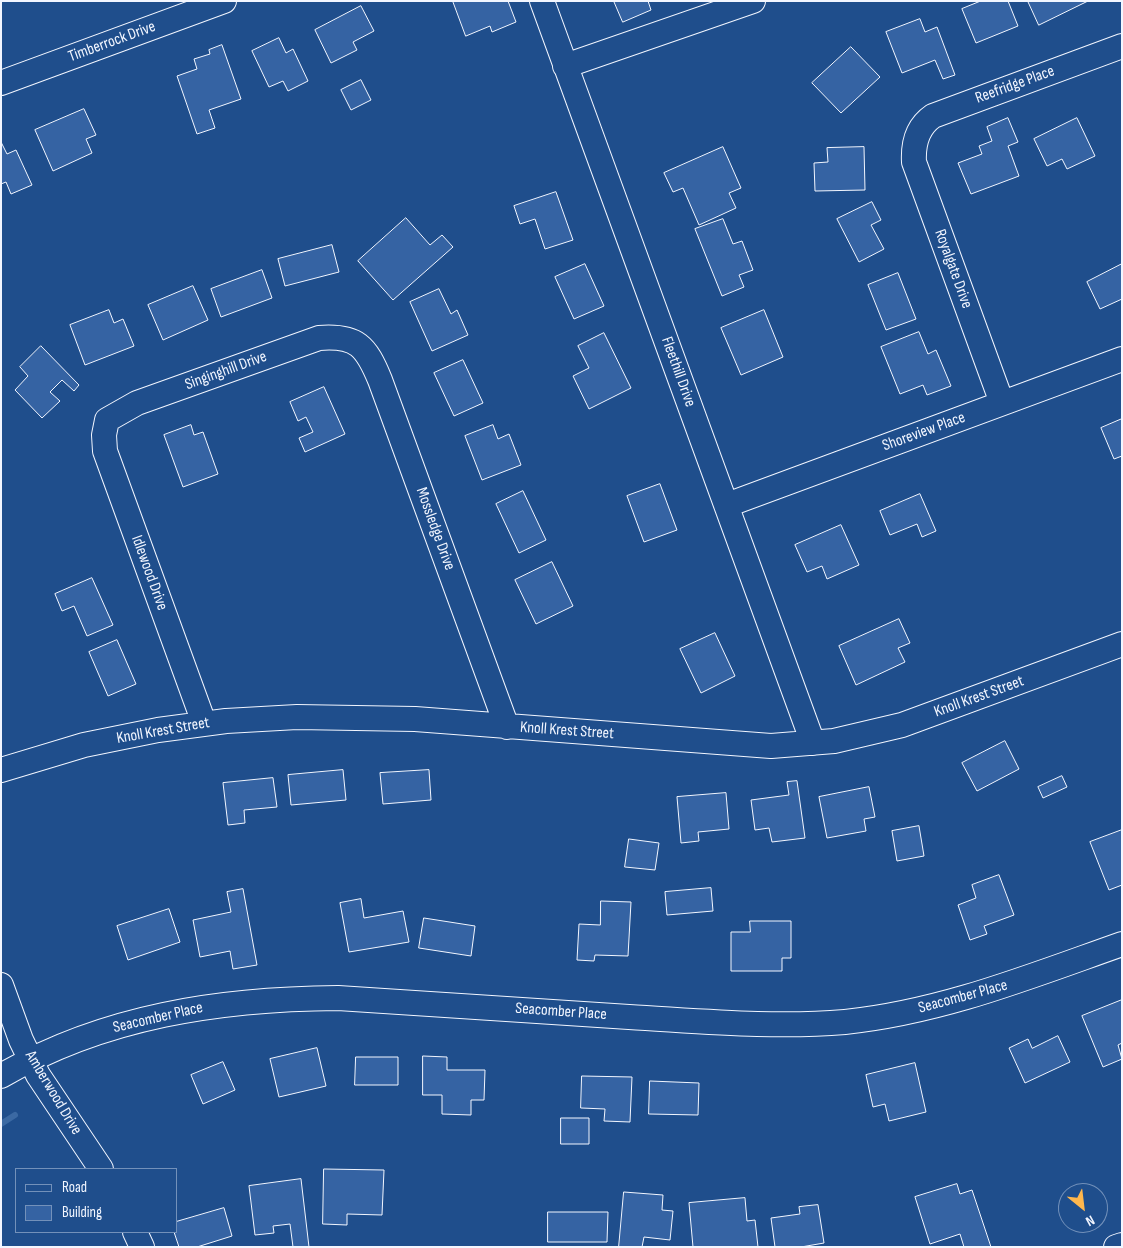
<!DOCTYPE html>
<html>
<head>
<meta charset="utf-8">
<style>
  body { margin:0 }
  #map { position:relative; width:1123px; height:1248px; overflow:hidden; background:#1f4e8c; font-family:"Sofia Sans Condensed",sans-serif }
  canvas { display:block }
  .frame { position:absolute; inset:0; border:2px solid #f2f6ff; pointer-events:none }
  .legend { position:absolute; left:15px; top:1168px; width:162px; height:65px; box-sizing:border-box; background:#1f4e8c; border:1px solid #7391ba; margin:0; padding:6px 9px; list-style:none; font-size:15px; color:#f2f6ff }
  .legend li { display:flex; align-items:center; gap:10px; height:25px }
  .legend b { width:25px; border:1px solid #7391ba }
  .north { position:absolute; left:1058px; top:1183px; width:50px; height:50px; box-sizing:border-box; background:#1f4e8c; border:1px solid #7391ba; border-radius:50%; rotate:151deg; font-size:14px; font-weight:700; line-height:20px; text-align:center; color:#f2f6ff }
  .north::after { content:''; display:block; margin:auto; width:18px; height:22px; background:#ffb74d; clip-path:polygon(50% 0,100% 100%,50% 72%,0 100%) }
</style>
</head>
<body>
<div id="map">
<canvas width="1123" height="1248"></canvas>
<div class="frame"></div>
<ul class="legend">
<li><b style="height:6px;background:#1f4e8c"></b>Road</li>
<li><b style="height:14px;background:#3563a3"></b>Building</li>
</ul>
<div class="north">N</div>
</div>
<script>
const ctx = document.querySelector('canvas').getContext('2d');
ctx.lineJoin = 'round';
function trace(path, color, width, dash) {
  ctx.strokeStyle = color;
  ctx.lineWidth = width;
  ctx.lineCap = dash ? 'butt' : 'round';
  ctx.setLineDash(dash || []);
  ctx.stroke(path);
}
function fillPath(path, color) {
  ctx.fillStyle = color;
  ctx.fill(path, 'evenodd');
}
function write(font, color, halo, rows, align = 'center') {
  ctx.font = font + ' "Sofia Sans Condensed",sans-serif';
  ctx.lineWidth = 4;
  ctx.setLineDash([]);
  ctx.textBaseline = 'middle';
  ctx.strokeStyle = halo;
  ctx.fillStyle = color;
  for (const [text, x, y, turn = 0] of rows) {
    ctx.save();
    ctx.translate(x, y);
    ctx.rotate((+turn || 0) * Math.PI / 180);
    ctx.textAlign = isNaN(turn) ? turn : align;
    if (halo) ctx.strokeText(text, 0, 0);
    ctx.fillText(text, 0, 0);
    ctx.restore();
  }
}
trace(new Path2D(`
  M1 1124 15 1115`), '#3b69a3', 6);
const building = new Path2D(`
  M453 1H508L516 22 492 32 490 26 466 36Z
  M614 1H648L651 10 623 22Z
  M981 1H1008L1018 26 976 43 962 9Z
  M1028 1H1088L1039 25Z
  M361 6 374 31 353 42 357 50 331 63 315 30Z
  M920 19 925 32 937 27 955 75 943 79 935 60 902 73 886 32Z
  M279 38 286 53 293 49 308 81 288 91 283 81 269 87 252 51Z
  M222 45 241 99 209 110 215 128 197 134 177 76 197 69 194 59 210 54 209 50Z
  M851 47 880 77 841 113 812 83Z
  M361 80 371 100 351 110 341 90Z
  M84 109 96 135 86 139 92 153 53 171 35 130Z
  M1008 118 1018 142 1008 146 1019 176 971 194 958 163 982 154 979 146 992 141 987 127Z
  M1077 118 1095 156 1067 169 1062 159 1047 166 1034 139Z
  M1 142 7 154 16 150 32 185 11 194 6 182 1 184Z
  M723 147 741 188 729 193 736 208 699 225 683 188 673 192 664 173Z
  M864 147 865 190 815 191 814 163 828 162 827 148Z
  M556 192 573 240 545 249 535 219 520 224 514 206Z
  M872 202 881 220 871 225 884 249 859 262 837 219Z
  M406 218 430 245 442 235 453 247 393 300 358 261Z
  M723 219 733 244 742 241 753 270 739 275 744 287 722 296 695 229Z
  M332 245 339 272 285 286 278 259Z
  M585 264 604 306 574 319 555 277Z
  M1122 264V299L1100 309 1087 282Z
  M262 270 272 298 221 317 211 289Z
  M898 273 916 319 886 330 868 285Z
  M193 286 208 320 163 340 148 305Z
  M439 289 451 314 457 310 468 335 432 351 410 302Z
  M109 310 114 323 123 319 134 346 85 365 70 325Z
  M764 310 783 357 741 375 721 328Z
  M919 332 928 354 936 350 951 386 927 395 923 385 900 394 881 347Z
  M604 333 631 388 589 409 573 376 589 368 578 346Z
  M41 346 79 385 74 391 62 380 50 392 60 401 42 418 15 390 28 376 20 367Z
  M463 360 483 403 454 416 434 373Z
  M324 387 345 434 305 452 299 438 313 432 306 417 298 421 290 402Z
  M1122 419V456L1114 459 1101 428Z
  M191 425 194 435 203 432 218 474 183 487 164 435Z
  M493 425 498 439 509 434 521 465 482 480 465 436Z
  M660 484 677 530 644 542 627 496Z
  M523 491 546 540 519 553 496 504Z
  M920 494 936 531 922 537 917 524 890 535 880 511Z
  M841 525 859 565 827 579 822 566 807 572 795 545Z
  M552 562 573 606 536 624 515 580Z
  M92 578 113 625 87 636 74 606 62 611 55 594Z
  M899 619 910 643 898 648 905 662 856 685 839 646Z
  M715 633 735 676 701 693 680 649Z
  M117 640 136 684 108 696 89 652Z
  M1005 741 1019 769 977 791 962 763Z
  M343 770 346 800 291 805 288 775Z
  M429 770 431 800 383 804 380 773Z
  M1062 776 1067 787 1043 798 1038 787Z
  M273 778 277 807 244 810 245 823 228 825 223 783Z
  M797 781 805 838 772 842 769 828 755 830 751 800 789 795 787 782Z
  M869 787 875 817 864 819 866 831 827 838 819 797Z
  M726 793 729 829 698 832 699 841 681 843 677 797Z
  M919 826 924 856 897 861 892 831Z
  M1122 830V885L1109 890 1090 842Z
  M629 839 659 843 655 870 625 867Z
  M999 875 1014 915 984 926 987 934 970 940 958 905 976 898 972 885Z
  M711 888 713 911 667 915 665 892Z
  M243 889 257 965 233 969 230 951 200 957 193 920 231 912 227 892Z
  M361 899 364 918 403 911 409 942 349 952 340 903Z
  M601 901 631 902 628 956 595 955 594 961 577 960 579 924 600 925Z
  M169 909 180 942 128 960 117 926Z
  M424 918 475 926 471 956 419 948Z
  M750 921H791V958H782V971H731V932H750Z
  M1122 1000V1043L1118 1045 1122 1059 1103 1067 1082 1016Z
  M1058 1036 1070 1062 1025 1083 1009 1048 1028 1039 1032 1048Z
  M317 1048 326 1086 279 1097 270 1059Z
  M423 1056 447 1057V1070H485L484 1100H471V1115L442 1114V1095H423Z
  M356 1057H398V1085H355Z
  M223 1062 235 1090 203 1104 191 1075Z
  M915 1063 926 1112 889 1121 885 1104 873 1107 866 1075Z
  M582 1076 632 1077 630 1122 604 1121 605 1109 581 1108Z
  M650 1081 699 1083 698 1115 649 1114Z
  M561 1118H589V1144H561Z
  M324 1169 384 1170 382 1215 347 1214V1225L323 1224Z
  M301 1179 309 1247H293L290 1224 273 1226 274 1233 255 1235 249 1186Z
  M957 1184 960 1194 972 1190 991 1247H964L960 1234 930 1244 915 1197Z
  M624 1192 663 1195 662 1210 673 1211 670 1240 644 1237 642 1247H619Z
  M745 1198 747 1221 755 1220 758 1247H693L689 1203Z
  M818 1205 824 1243 801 1247H775L771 1218 800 1214 799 1207Z
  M224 1208 232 1236 197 1247H179L174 1232H176V1222Z
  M548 1212H608L607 1242H548Z`);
fillPath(building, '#3563a3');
trace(building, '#f2f6ff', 1);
const minor = new Path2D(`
  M542 1 813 743
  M565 66 753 1
  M1 83 224 1
  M1002 403 914 162C913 144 917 127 933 116L1122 46
  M727 505 1122 359
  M204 723 105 451 104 435 107 420 137 403 319 338C357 335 366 346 380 380L507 727
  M1 770 84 745 158 730 226 721 297 717 415 719 771 746 834 741 902 725 1122 644
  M1 985 21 1040 38 1075 101 1169
  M1 1076C104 1016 220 999 338 998 435 1004 532 1011 629 1017 701 1021 773 1028 845 1022 942 1012 1031 976 1122 944
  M135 1232 142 1247
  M1116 1247 1122 1245`);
trace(minor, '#f2f6ff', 26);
trace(minor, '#1f4e8c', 24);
write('16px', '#f2f6ff', '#1f4e8c', [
  ["Timberrock Drive",112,42,-20],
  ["Reefridge Place",1015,85,-20],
  ["Royalgate Drive",953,269,70],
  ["Singinghill Drive",226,371,-20],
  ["Fleethill Drive",678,372,70],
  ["Shoreview Place",924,432,-20],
  ["Mossledge Drive",435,529,70],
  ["Idlewood Drive",149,573,70],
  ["Knoll Krest Street",979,697,-20],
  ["Knoll Krest Street",163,731,-10],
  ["Knoll Krest Street",567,731,4],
  ["Seacomber Place",963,997,-15],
  ["Seacomber Place",561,1012,4],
  ["Seacomber Place",158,1018,-13],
  ["Amberwood Drive",53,1093,59]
]);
</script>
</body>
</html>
